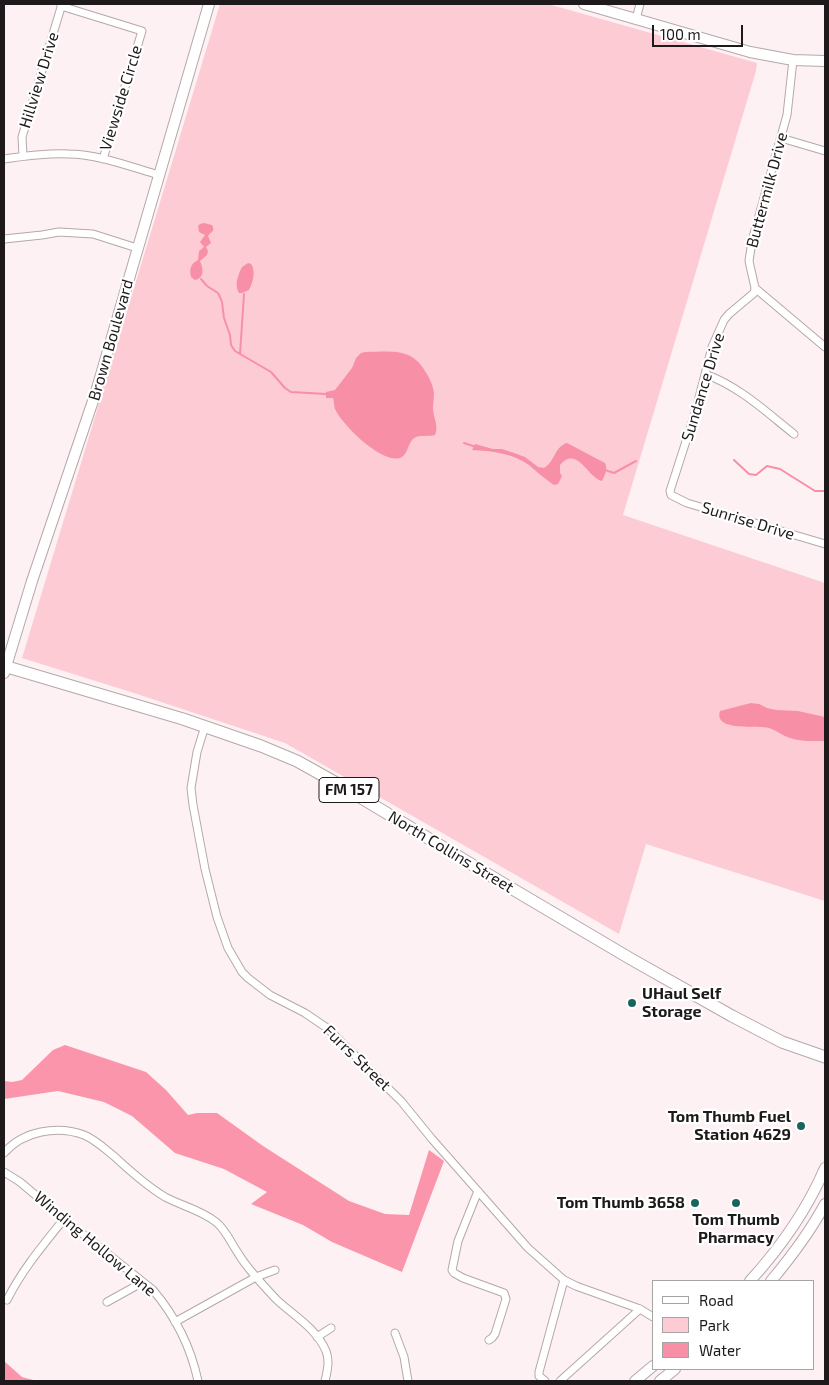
<!DOCTYPE html>
<html>
<head>
<meta charset="utf-8">
<style>
  body { margin:0 }
  #map { position:relative; width:829px; height:1385px; overflow:hidden; background:#fef1f3; font-family:"Exo 2",sans-serif }
  canvas { display:block }
  .frame { position:absolute; inset:0; border:5px solid #1e1a1b; pointer-events:none }
  .legend { position:absolute; left:652px; top:1280px; width:162px; height:90px; box-sizing:border-box; background:#fff; border:1px solid #a5a3a4; margin:0; padding:6px 9px; list-style:none; font-size:15px; color:#1e1a1b }
  .legend li { display:flex; align-items:center; gap:10px; height:25px }
  .legend b { width:25px; border:1px solid #a5a3a4 }
  .scale { position:absolute; left:652px; top:25px; width:91px; height:22px; box-sizing:border-box; border:2px solid #1e1a1b; border-top:0; padding-left:6px; font-size:15px; line-height:18px; white-space:nowrap; color:#1e1a1b; -webkit-text-stroke:4px #fff; paint-order:stroke }
</style>
</head>
<body>
<div id="map">
<canvas width="829" height="1385"></canvas>
<div class="frame"></div>
<ul class="legend">
<li><b style="height:6px;background:#fff"></b>Road</li>
<li><b style="height:14px;background:#fdcbd4"></b>Park</li>
<li><b style="height:14px;background:#f790a7"></b>Water</li>
</ul>
<div class="scale">100 m</div>
</div>
<script>
const ctx = document.querySelector('canvas').getContext('2d');
ctx.lineJoin = 'round';
function fillPath(path, color) {
  ctx.fillStyle = color;
  ctx.fill(path, 'evenodd');
}
function trace(path, color, width, dash) {
  ctx.strokeStyle = color;
  ctx.lineWidth = width;
  ctx.lineCap = dash ? 'butt' : 'round';
  ctx.setLineDash(dash || []);
  ctx.stroke(path);
}
function write(font, color, halo, rows, align = 'center') {
  ctx.font = font + ' "Exo 2",sans-serif';
  ctx.lineWidth = 4.5;
  ctx.setLineDash([]);
  ctx.textBaseline = 'middle';
  ctx.strokeStyle = halo;
  ctx.fillStyle = color;
  for (const [text, x, y, turn = 0] of rows) {
    ctx.save();
    ctx.translate(x, y);
    ctx.rotate((+turn || 0) * Math.PI / 180);
    ctx.textAlign = isNaN(turn) ? turn : align;
    if (halo) ctx.strokeText(text, 0, 0);
    ctx.fillText(text, 0, 0);
    ctx.restore();
  }
}
fillPath(new Path2D(`
  M220 4H548L757 63 756 71 623 515 825 583V901L646 844 619 934 285 743 134 693 22 658Z`), '#fdcbd4');
fillPath(new Path2D(`
  M65 1045 146 1072 166 1090 188 1115 197 1113H217L263 1146 349 1201 385 1214 409 1215 429 1150 444 1161 402 1272 332 1242 303 1225 251 1204 267 1192 224 1169 175 1153 132 1116 104 1102 58 1091 4 1099V1081L12 1082 22 1080 53 1050Z
  M4 1361 22 1377 37 1381H4Z`), '#fb95ab');
fillPath(new Path2D(`
  M204 223 212 225C216 232 210 232 208 236L211 243 206 247 208 251 207 255 200 261C203 268 205 278 195 280L191 277C189 268 191 264 198 260L199 251 204 247 200 242 205 235 199 232 198 226 200 224Z
  M248 263 251 264C256 270 253 283 249 290L242 293H239C234 285 238 275 242 267Z
  M365 352C390 352 411 347 425 371 429 377 433 385 434 393 434 398 433 403 433 408 433 418 439 425 435 435 429 437 418 434 413 439 407 445 408 455 400 458 382 464 342 425 335 409 334 406 334 401 333 398H326V392L335 390 352 368 356 358 361 353Z
  M567 443 605 463C608 469 605 475 602 481 587 477 577 445 560 465V473L562 476 558 484 554 485C545 479 537 472 529 465 512 453 492 451 472 450L475 444 493 449H502L517 454 525 457 538 467 544 468C555 462 554 447 567 443Z
  M751 703 759 704 767 708 776 710 798 711 825 717V741C814 741 801 742 790 738 783 736 776 730 769 728 758 725 713 732 720 711Z`), '#f790a7');
trace(new Path2D(`
  M201 279 207 286 218 293 220 297 222 302 224 318 230 335 231 345 235 351 271 372 285 388 291 392 326 394
  M240 354 244 294
  M464 443 476 447
  M734 460 749 474 756 475 767 466 780 469 815 491H825
  M605 470 614 473 636 461`), '#f790a7', 2);
const street = new Path2D(`
  M61 6 142 31 103 159
  M636 19 640 4
  M793 60 787 115 752 241 749 261 755 288 825 347
  M781 138 825 151
  M23 156 22 137 62 4
  M4 159C25 156 47 153 69 154 98 154 131 167 159 175
  M4 239 42 235 59 232 93 234 137 248
  M755 288 754 293 729 314 724 320 712 347 695 413 670 491 671 495 687 503 825 544
  M705 374C740 387 765 411 794 434
  M205 726 197 752 191 788 193 805 205 869 217 917 228 948 242 972 248 978 270 995 305 1013 327 1028 401 1101 432 1139 528 1248 564 1280 576 1286 640 1309 653 1317
  M4 1153C23 1131 57 1125 84 1135 96 1140 105 1149 115 1157 130 1171 147 1186 165 1197 182 1206 201 1210 216 1222 226 1230 231 1243 238 1253 243 1262 250 1270 256 1277 263 1285 270 1293 277 1300 294 1316 316 1328 326 1351 330 1361 327 1372 325 1381
  M4 1172 20 1182 64 1219 153 1290C175 1316 191 1348 198 1381
  M478 1191 458 1241 452 1270 454 1273 463 1278 504 1293 506 1299 495 1334 492 1338 489 1340
  M7 1300C22 1270 43 1245 64 1219
  M107 1302 143 1282
  M175 1322 256 1277 275 1270
  M395 1333 404 1357 408 1381
  M317 1337 331 1328
  M545 1381 539 1376V1372L564 1280
  M560 1381 640 1309`);
const secondary = new Path2D(`
  M584 4 750 52 793 60 825 61
  M4 673 32 581 96 392 209 4
  M750 1281C780 1248 807 1210 825 1168
  M771 1281C791 1257 810 1232 825 1204
  M635 1381 653 1366
  M660 1381 675 1369`);
const primary = new Path2D(`
  M4 666 183 719 261 746 297 761 340 785 499 881 631 959 732 1016 782 1042 825 1057`);
trace(street, '#b4a8aa', 9);
trace(secondary, '#b4a8aa', 12);
trace(primary, '#b4a8aa', 13);
trace(street, '#fff', 7);
trace(secondary, '#fff', 10);
trace(primary, '#fff', 11);
for (const [x, y, r, color] of [
  [632,1003,5,"#19655e"],
  [801,1126,5,"#19655e"],
  [695,1203,5,"#19655e"],
  [736,1203,5,"#19655e"]
]) {
  const dot = new Path2D();
  dot.arc(x, y, r, 0, 2 * Math.PI);
  ctx.fillStyle = color;
  ctx.fill(dot);
  trace(dot, '#fff', 2);
}
for (const [x, y, w] of [
  [349,790,60]
]) {
  const box = new Path2D();
  box.roundRect(x - w / 2, y - 12.5, w, 25, 4);
  ctx.fillStyle = '#fff';
  ctx.fill(box);
  trace(box, '#1e1a1b', 1);
}
write('bold 15px', '#1e1a1b', null, [
  ["FM 157",349,790]
]);
write('16px', '#1e1a1b', '#fff', [
  ["Hillview Drive",39,80,-73],
  ["Viewside Circle",121,98,-73],
  ["Buttermilk Drive",767,190,-75],
  ["Brown Boulevard",111,340,-74],
  ["Sundance Drive",703,387,-73],
  ["Sunrise Drive",748,521,17],
  ["North Collins Street",451,852,31],
  ["Furrs Street",357,1058,44],
  ["Winding Hollow Lane",95,1244,40]
]);
write('bold 16px', '#1e1a1b', '#fff', [
  ["UHaul Self",642,994,"left"],
  ["Storage",642,1012,"left"],
  ["Tom Thumb Fuel",791,1117],
  ["Station 4629",791,1135],
  ["Tom Thumb 3658",685,1203],
  ["Tom Thumb",736,1220,"center"],
  ["Pharmacy",736,1238,"center"]
], 'right');
</script>
</body>
</html>
